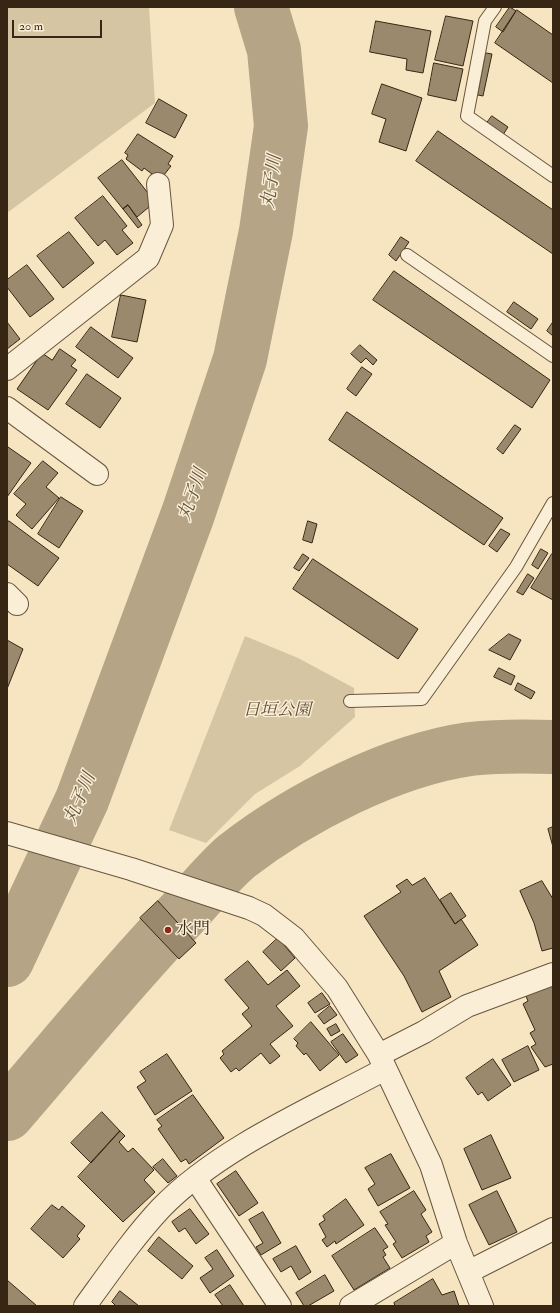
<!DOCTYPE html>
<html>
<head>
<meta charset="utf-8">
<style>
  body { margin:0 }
  #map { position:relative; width:560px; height:1313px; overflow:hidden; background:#f7e5c1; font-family:"IM FELL Double Pica",serif }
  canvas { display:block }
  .frame { position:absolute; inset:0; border:8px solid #372613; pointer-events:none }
  .scale { position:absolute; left:12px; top:20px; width:90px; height:18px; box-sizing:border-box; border:2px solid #372613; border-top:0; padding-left:5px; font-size:12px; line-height:14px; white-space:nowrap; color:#372613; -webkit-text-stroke:3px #faeed7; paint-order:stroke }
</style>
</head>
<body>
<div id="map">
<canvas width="560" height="1313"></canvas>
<div class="frame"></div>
<div class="scale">20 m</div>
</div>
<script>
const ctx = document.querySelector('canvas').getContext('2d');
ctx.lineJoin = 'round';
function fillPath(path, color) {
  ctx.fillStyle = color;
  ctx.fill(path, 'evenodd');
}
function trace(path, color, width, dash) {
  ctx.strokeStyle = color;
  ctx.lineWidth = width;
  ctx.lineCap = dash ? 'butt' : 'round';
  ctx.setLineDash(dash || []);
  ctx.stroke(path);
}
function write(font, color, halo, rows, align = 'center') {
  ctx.font = font + ' "IM FELL Double Pica","Noto Serif JP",serif';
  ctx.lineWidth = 3;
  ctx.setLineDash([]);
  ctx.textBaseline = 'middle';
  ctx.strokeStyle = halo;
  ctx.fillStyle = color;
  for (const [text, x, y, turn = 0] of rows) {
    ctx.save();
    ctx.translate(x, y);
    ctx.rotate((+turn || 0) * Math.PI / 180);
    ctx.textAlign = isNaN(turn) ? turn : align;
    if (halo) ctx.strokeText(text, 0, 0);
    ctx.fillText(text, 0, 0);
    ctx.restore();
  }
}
fillPath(new Path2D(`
  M7 7H149L155 103 7 213Z
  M245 636 298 658 354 688 355 717 300 766 255 794 206 843 169 830Z`), '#d6c5a3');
trace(new Path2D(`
  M7 960 82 800 188 514 240 359 266 231 281 126 274 50 261 7
  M7 1114C65 1047 121 978 182 914 199 896 218 872 237 856 299 808 392 760 470 749 497 746 526 746 553 747`), '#b6a486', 54);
const building = new Path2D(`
  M510 7 516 11 503 32 496 27Z
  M517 10 553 35V83L495 43Z
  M446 16 473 21 463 66 435 60Z
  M376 21 431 31 423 73 406 70 407 59 370 52Z
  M486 53 492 54 483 96 478 95Z
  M434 63 463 69 456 101 428 95Z
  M382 84 422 98 406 151 379 142 386 119 372 114Z
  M159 99 187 115 175 138 146 123Z
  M492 116 508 127 501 138 484 127Z
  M438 131 553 210V254L416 161Z
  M138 134 173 156 168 164 171 166 160 180 144 168 142 171 126 159 128 155 125 153Z
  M122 160 155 202 137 217 128 205 123 209 98 178Z
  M103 196 127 226 122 230 133 243 117 255 105 240 98 246 75 218Z
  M128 205 142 225 138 228 123 209Z
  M69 232 94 263 63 288 37 256Z
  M401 237 409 242 396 261 389 255Z
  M27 265 54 299 30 317 7 287V280Z
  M394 271 550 380 532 408 373 300Z
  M121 295 146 300 137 342 112 337Z
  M514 302 538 319 531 329 507 312Z
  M7 322 20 339 7 349Z
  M553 322V336L547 331Z
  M91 327 133 358 118 378 76 347Z
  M360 345 377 360 373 365 366 358 361 363 351 354Z
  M60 349 76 360 71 366 77 370 48 410 17 389 42 353 52 360Z
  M362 367 372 374 356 396 347 389Z
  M87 374 121 398 100 428 66 404Z
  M347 412 503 518 484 545 329 440Z
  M515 425 521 429 503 454 497 449Z
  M8 447 31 463 7 497V449Z
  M43 461 58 473 46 487 59 498 32 529 16 515 26 504 14 494Z
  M61 497 83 511 59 548 38 534Z
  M9 521 59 558 38 586 7 564V524Z
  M308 521 317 524 312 543 303 540Z
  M501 529 510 534 497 552 489 546Z
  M541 549 548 553 538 569 532 565Z
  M303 554 309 558 299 571 294 568Z
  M552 554 553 555V600L531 588Z
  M313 559 418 629 398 659 293 589Z
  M528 574 534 578 523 595 517 592Z
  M509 634 521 640 510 660 489 650Z
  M7 640 23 649 7 689Z
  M499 668 515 676 511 685 494 677Z
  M518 683 535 692 531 699 515 690Z
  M553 827V847L548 829Z
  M425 878 455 924 461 919 478 945 439 971 451 997 422 1012 404 976 364 916 401 892 396 886 407 879 412 885Z
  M542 881 553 899V948L542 951 534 923 520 891Z
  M451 893 466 916 455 924 440 900Z
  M158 901 196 943 179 959 140 918Z
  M278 938 295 958 281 971 263 952Z
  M248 961 268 985 287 970 300 986 276 1006 293 1026 270 1044 280 1056 270 1064 261 1053 239 1071 236 1068 231 1072 220 1058 224 1054 222 1051 252 1026 242 1014 249 1008 225 980Z
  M553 979V1064L545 1067 531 1047 536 1044 530 1033 535 1030 523 1004 528 1001 524 991Z
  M322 993 330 1004 315 1013 308 1003Z
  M330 1006 337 1015 324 1024 318 1016Z
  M311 1022 339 1055 320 1071 306 1053 304 1055 296 1046 298 1043 294 1039Z
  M336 1024 340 1031 331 1036 327 1029Z
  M343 1034 358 1055 346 1063 331 1042Z
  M528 1046 539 1070 514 1082 502 1060Z
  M167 1054 192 1091 155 1115 137 1087 146 1081 140 1072Z
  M493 1059 511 1085 488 1101 482 1092 478 1095 466 1078Z
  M193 1095 224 1138 189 1164 186 1159 181 1162 158 1129 162 1126 157 1120Z
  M102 1112 120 1131 91 1163 71 1143Z
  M120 1131 125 1136 119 1142 128 1152 133 1148 154 1170 144 1180 155 1192 123 1222 78 1177Z
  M491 1135 511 1178 482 1190 464 1149Z
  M391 1154 410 1188 378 1206 368 1189 375 1184 365 1168Z
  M163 1159 177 1176 168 1183 153 1167Z
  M236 1171 258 1203 239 1216 217 1184Z
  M414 1191 426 1210 421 1214 432 1232 426 1236 429 1242 402 1258 393 1244 396 1242 385 1225 388 1224 380 1212Z
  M497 1191 517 1232 489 1245 469 1205Z
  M346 1199 364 1225 336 1244 335 1241 327 1247 322 1240 326 1237 319 1224 325 1220 323 1216Z
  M52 1205 59 1210 62 1206 85 1226 77 1236 80 1239 63 1258 31 1229Z
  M190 1209 209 1234 196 1244 185 1228 179 1232 172 1222Z
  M263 1212 281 1243 261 1255 256 1247 263 1243 249 1220Z
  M375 1228 388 1247 383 1250 386 1255 383 1257 390 1268 354 1290 332 1256Z
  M159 1237 193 1266 182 1279 148 1251Z
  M296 1246 311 1272 299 1280 291 1266 281 1272 273 1259Z
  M217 1250 234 1276 210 1293 200 1278 213 1269 205 1258Z
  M325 1275 334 1291 308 1306H304L296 1293Z
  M433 1279 442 1295 454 1291 459 1306H395L394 1303Z
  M7 1280 37 1306H7Z
  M230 1285 244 1306H223L215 1295Z
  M120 1291 139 1306H116L112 1302Z`);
fillPath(building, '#9b896d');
trace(building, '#372613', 1);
const service = new Path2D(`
  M495 7 485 21 467 116 553 176
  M407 255 553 356
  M350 701 422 699 516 567 553 503`);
const minor = new Path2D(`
  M7 369 148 258 162 225 158 184
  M7 408 97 474
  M7 594 17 604
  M7 833 131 869 249 908 264 915 294 938 337 988 379 1055 431 1165 456 1243 482 1306
  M379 1055 424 1032 467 1006 553 974
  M195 1178 280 1306
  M468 1272 553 1229
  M85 1306C109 1273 133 1238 161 1208 219 1148 313 1108 385 1069
  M351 1306 456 1243`);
trace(service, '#67563e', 14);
trace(minor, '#67563e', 24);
trace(service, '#faeed7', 12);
trace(minor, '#faeed7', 22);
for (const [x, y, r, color] of [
  [168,930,4,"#8f2418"]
]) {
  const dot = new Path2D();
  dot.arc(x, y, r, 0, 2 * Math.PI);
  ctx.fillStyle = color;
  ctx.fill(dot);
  trace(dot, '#faeed7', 1.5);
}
write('italic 17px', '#5f4e37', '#faeed7', [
  ["日垣公園",277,711]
]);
write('17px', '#372613', '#faeed7', [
  ["水門",176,930]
], 'left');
write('italic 18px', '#63523b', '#faeed7', [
  ["丸子川",273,182,-82],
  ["丸子川",194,495,-71],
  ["丸子川",81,799,-67]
]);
</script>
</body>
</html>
